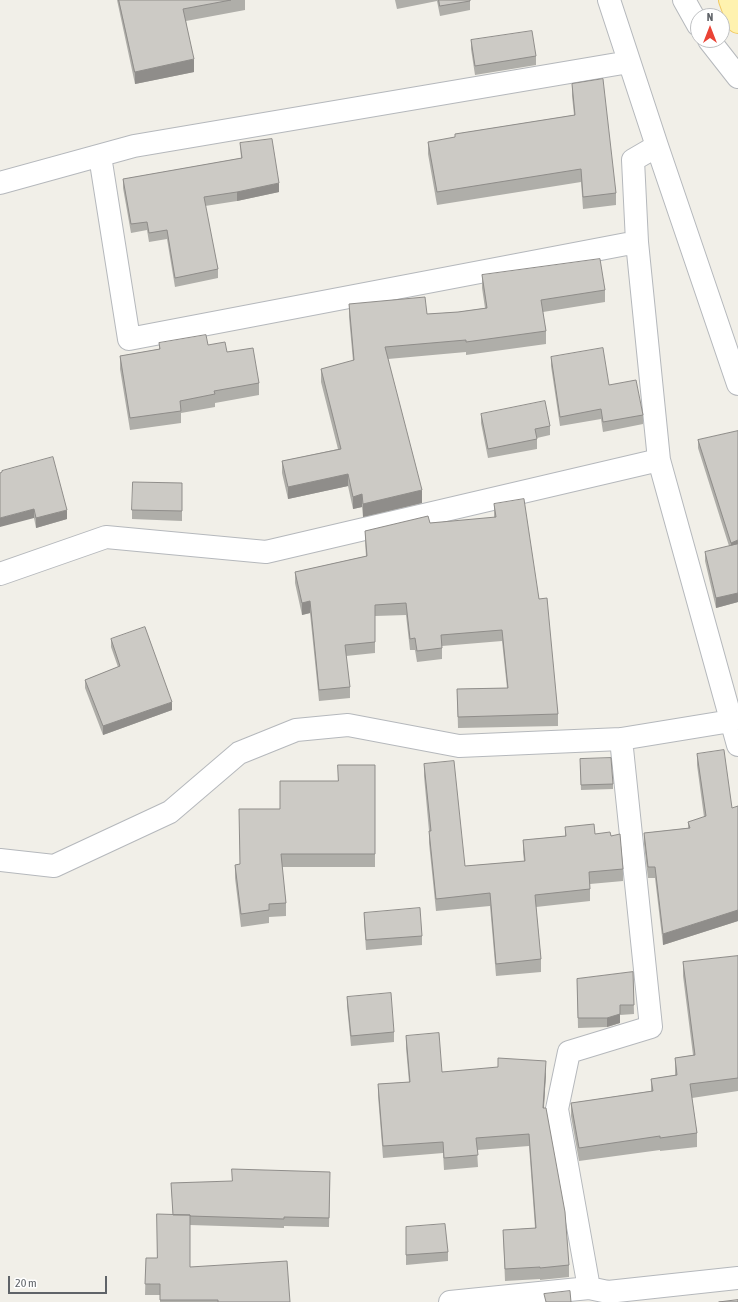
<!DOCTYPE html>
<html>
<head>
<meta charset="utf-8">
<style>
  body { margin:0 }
  #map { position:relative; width:738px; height:1302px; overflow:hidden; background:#f1efe8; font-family:"Asap Condensed",sans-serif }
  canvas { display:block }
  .north { position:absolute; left:690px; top:8px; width:40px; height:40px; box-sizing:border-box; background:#fff; border:1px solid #bfc1c3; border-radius:50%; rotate:0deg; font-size:11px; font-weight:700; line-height:16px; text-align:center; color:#5f6368 }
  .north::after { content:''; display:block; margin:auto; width:14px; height:18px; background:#ea4335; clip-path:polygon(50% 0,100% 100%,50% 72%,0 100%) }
  .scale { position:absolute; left:8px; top:1276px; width:99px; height:18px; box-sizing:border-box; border:2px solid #5f6368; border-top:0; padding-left:5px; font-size:12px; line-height:14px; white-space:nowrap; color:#5f6368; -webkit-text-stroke:3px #fff; paint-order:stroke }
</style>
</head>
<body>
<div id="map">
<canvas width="738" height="1302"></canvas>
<div class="north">N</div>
<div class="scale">20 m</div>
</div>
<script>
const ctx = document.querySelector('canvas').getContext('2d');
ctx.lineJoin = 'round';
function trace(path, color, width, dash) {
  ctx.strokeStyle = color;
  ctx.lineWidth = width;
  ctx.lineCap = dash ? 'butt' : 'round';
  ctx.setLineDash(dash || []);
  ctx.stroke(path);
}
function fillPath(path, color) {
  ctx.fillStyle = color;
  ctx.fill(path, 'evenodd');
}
const street = new Path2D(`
  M609 0 657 146 738 384
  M684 0 698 25
  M709 40 738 77
  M657 146 633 160 637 242 659 460 738 745
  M100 156 129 339 637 242
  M0 183 134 146 629 62
  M0 574 106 537 266 552 659 460
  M0 860 54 866 170 812 239 753 296 730 348 725 459 746 621 739 731 721
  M589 1288 557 1109 569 1052 651 1027 621 739
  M450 1302 589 1288 608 1292 738 1278`);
const primary = new Path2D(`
  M730 0 738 22`);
trace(street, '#b5b8bc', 24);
trace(primary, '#f2c960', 24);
trace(street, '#fff', 22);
trace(primary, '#fff2af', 22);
fillPath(new Path2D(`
  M117 0H245V10L186 21 194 72 135 84Z
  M395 0H470V10L440 16 437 1 397 9Z
  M471 40 536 56V65L475 75 471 49Z
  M572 84 616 193V205L583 209 581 182 437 205 428 154V142L455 138V134L574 115 572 96Z
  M240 143 279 192 237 201 205 206 218 269V278L175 287 167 239 149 242 147 230 131 233 123 188V179L241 158Z
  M482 275 605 290V302L543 312 546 331V344L466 355V352L388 359 422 503 363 517 362 507 353 509 348 486 288 499 282 473V461L338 449 321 382V369L353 361 349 317V304L427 314 458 312 485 308 482 288Z
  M159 343 208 345 227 352 259 383V395L215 403V407L181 413V423L130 430 120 369V356L159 349Z
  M551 357 609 385 643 415V424L603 432 601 419 560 426 551 366Z
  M481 414 550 426V435L537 438V449L488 458 481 423Z
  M738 431V602L716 608 705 561V552L729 546 698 448V440Z
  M2 471 67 519 36 528 34 518 2 473Z
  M182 483V521L132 519V510Z
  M494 504 539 599 558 714V726L458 728 457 689 507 688 502 641 442 646V659L417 662 415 650H410L406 615 375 616V653L346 656 350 687V698L319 701 310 613 302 615 295 583V572L366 556 365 542V531L430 523 494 518Z
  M111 639 172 710 103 735 85 688V680L118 667 111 647Z
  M697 754 732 808H738V921L663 945 655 878H648L644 844V833L688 828V822L704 817 697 765Z
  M424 764 465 866 524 861 523 852V840L565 836V827L595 834 611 836 623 869V881L590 884V901L536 907 541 959V972L496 976 490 906 436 911 429 843V831L424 776Z
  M375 765V867H282L286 903V916L269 917V923L241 927 235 878V865L240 864 280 809 338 781Z
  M580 765 613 784V789L581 790Z
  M364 913 422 936V945L366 950 364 922Z
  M738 956V1091L692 1098 697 1133V1147L660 1151V1150L579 1161 571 1116V1103L651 1091V1079L675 1075V1058L693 1055 683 976V962Z
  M633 972 634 1014 620 1015V1023L607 1027 578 1028 577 979Z
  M347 997 394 1032V1042L351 1046 347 1006Z
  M406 1036 442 1072 546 1073 544 1108 569 1265V1277L540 1280V1279L505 1281 503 1230 535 1228 529 1146 477 1150 478 1167 444 1170 443 1153 383 1158 378 1096V1084L409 1082 406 1048Z
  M330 1180 329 1227 284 1226V1228L190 1225V1267L290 1302H160V1295H145L146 1258H157L173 1215 171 1183Z
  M406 1227 448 1252V1261L406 1265Z`), '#afaea9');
fillPath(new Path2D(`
  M194 59V72L135 84V72Z
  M279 183V192L237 201V192Z
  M348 474V486L288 499V487Z
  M422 490V503L363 517V504Z
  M362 494V507L353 509V497Z
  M34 509V518L0 527V518Z
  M67 510V519L36 528V518Z
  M738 540V549L731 551V543Z
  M738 593V602L716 608V598Z
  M310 601V613L302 615V603Z
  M172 702V710L103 735V726Z
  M738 910V921L663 945V934Z
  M620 1014V1023L607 1027V1018Z
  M546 1061V1073L543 1120V1108Z`), '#8f8d8a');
const building = new Path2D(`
  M119 0H231L183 9 194 59 135 72Z
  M439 0H470V1L440 6Z
  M532 31 536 56 475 66 471 40Z
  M603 79 616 193 583 197 581 169 437 192 428 142 455 137V134L575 115 572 84Z
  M272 139 279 183 237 192 204 197 218 269 175 278 167 230 149 233 147 222 131 224 123 179 242 158 240 143Z
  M600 259 605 290 541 300 546 331 466 342V340L385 347 422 490 363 504 362 494 353 497 348 474 288 487 282 461 341 449 321 369 354 360 349 304 425 297 427 314 458 312 487 308 482 275Z
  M206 335 208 345 225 342 227 352 253 348 259 383 214 391 215 394 180 401 181 411 130 418 120 356 160 349 159 343Z
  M603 348 609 385 636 380 643 415 603 422 601 409 560 417 551 357Z
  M545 401 550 426 535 429 537 439 488 449 481 414Z
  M738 431V540L731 543 698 440Z
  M53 457 67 510 36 518 34 509 0 518V473L2 472V471Z
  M133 482 182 483V511L132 510Z
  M524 499 539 599 547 598 558 714 458 717 457 689 508 688 502 630 441 635 442 648 417 651 415 638 410 639 406 603 375 605V642L345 645 350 687 319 690 310 601 302 603 295 572 367 556 365 531 428 516 430 523 496 517 494 504Z
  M738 544V593L716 598 705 552Z
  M145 627 172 702 103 726 85 680 120 666 111 639Z
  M724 750 732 808 738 806V910L663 934 655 867H648L644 833 690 828 688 822 706 816 697 754Z
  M611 758 613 784 581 785 580 759Z
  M454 761 465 866 525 861 523 840 566 836 565 827 594 824 595 834 610 832 611 836 620 834 623 869 589 872 590 889 535 895 541 959 496 964 490 893 436 899 429 831H431L424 764Z
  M338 765H375V854H281L286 903 269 904V910L241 914 235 865 240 864 239 809H280V781H338Z
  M420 908 422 936 366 940 364 913Z
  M738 956V1078L690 1084 697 1133 660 1138V1136L579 1148 571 1103 653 1091 651 1079 677 1075 675 1058 695 1055 683 962Z
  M633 972 634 1005H620V1014L607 1018H578L577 979Z
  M391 993 394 1032 351 1036 347 997Z
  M439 1033 442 1072 498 1067V1058L546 1061 543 1108H546L565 1212 569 1265 540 1268V1267L505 1269 503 1230 536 1228 529 1134 476 1138 478 1155 444 1158 443 1142 383 1146 378 1084 410 1082 406 1036Z
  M232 1169 330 1172 329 1218 284 1217V1219L190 1216V1215H173L171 1183 232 1181Z
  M157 1214 190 1215V1267L287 1261 290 1302H218V1300H160V1284H145L146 1258H157Z
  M445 1224 448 1252 406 1255V1227Z
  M570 1291 571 1302H546L544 1294Z
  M738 1300V1302H719Z`);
fillPath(building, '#cccac5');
trace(building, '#8f8d8a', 1);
</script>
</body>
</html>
